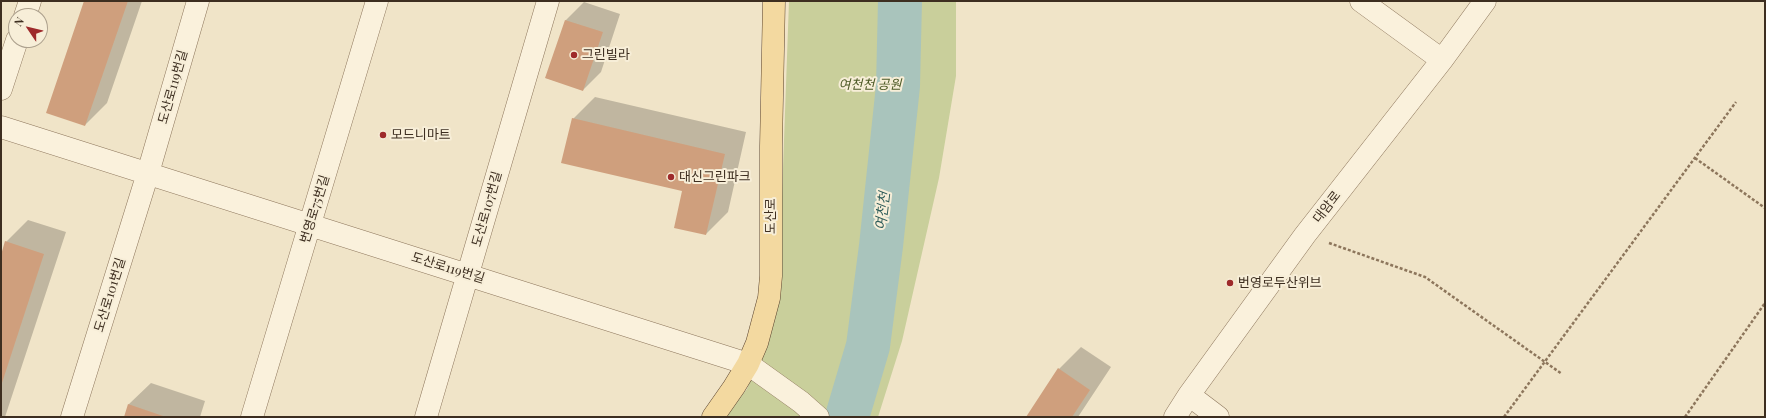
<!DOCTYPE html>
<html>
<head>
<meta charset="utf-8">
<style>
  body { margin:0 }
  #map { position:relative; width:1766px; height:418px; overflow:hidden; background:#f0e4c8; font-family:"Playfair Display",serif }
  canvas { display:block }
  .frame { position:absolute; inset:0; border:2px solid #3d2e20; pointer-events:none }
  .north { position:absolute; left:8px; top:8px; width:40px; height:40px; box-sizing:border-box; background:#f7eed8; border:1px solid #ada18e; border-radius:50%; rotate:305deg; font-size:11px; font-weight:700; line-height:16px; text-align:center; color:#3d2e20 }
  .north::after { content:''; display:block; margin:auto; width:14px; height:18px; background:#9e2a2b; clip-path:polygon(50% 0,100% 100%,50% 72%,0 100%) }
</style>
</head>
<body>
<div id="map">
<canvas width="1766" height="418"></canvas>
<div class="frame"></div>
<div class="north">N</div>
</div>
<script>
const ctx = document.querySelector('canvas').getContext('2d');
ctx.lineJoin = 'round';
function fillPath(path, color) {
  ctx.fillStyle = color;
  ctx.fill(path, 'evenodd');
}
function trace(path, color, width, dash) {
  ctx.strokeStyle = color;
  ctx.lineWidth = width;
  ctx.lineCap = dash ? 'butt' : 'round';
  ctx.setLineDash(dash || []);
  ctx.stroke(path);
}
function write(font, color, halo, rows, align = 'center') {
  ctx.font = font + ' "Playfair Display","Noto Sans KR",serif';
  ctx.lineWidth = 4;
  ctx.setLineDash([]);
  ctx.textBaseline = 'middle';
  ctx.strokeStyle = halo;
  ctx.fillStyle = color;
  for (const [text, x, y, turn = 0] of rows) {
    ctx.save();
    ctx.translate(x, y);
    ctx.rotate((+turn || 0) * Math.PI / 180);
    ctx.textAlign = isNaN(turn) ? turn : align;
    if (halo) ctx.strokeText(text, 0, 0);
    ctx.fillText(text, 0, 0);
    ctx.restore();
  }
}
fillPath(new Path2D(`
  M789 1H956V76L939 178 902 341 878 417H724L747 389 768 335 779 280Z`), '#c9cf9b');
fillPath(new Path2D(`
  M85 1H142L107 103 85 125Z
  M584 2 620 14 601 72 583 90 546 78 566 20Z
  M595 97 746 132 728 212 706 234 683 190 573 119Z
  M28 220 66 232 5 417H1V258L6 242Z
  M1081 347 1111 367 1078 417H1027L1059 369Z
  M151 383 205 401 200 417H125L129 404Z`), '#0003');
trace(new Path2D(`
  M847 417 868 346 881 246 898 86 900 1`), '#a9c4bc', 44);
fillPath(new Path2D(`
  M84 1H128L85 126 46 113Z
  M565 20 603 32 583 91 545 78Z
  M572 118 725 154 706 235 674 228 682 191 561 163Z
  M5 241 44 254 1 386V255Z
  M1058 368 1090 390 1072 417H1026Z
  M128 404 166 417H124Z`), '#cf9f7d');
const minor = new Path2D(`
  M1361 1 1442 60
  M25 16 30 1
  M1 89 17 40
  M1 127 748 364 801 402 818 417
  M1189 395 1218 417
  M72 417 148 173 198 1
  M252 417 377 1
  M426 417 548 1
  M1175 417 1189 395 1305 235 1442 60 1485 1`);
const major = new Path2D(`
  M713 417 734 387 748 364 757 343 769 298 771 276V146L774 1`);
trace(minor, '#8d765c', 23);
trace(major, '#5b4430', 23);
trace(new Path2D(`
  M1695 158 1765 208
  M1329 243 1425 277 1562 374
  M1504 417 1736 102
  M1685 417 1765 303`), '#8d765c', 2.5, [3, 2]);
trace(minor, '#faf1dc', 22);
trace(major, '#f3d9a0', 22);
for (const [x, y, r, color] of [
  [574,55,4,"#9e2a2b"],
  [383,135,4,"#9e2a2b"],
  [671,177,4,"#9e2a2b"],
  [1230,283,4,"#9e2a2b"]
]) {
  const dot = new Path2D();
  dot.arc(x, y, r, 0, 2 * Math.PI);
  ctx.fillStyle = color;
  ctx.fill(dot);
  trace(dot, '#f7eed8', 1.5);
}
write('13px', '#3d2e20', '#f7eed8', [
  ["그린빌라",582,55],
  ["모드니마트",391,135],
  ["대신그린파크",679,177],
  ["번영로두산위브",1238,283]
], 'left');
write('italic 13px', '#4d5a26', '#f7eed8', [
  ["여천천 공원",870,85]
]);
write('13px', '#3d2e20', '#f7eed8', [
  ["도산로119번길",173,87,-74],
  ["대암로",1327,207,-52],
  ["번영로75번길",315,209,-73],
  ["도산로107번길",487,209,-74],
  ["도산로",771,216,-90],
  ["도산로119번길",448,268,17],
  ["도산로101번길",110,295,-73]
]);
write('italic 14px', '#2f5d5a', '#f7eed8', [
  ["여천천",883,211,-83]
]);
</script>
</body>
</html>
